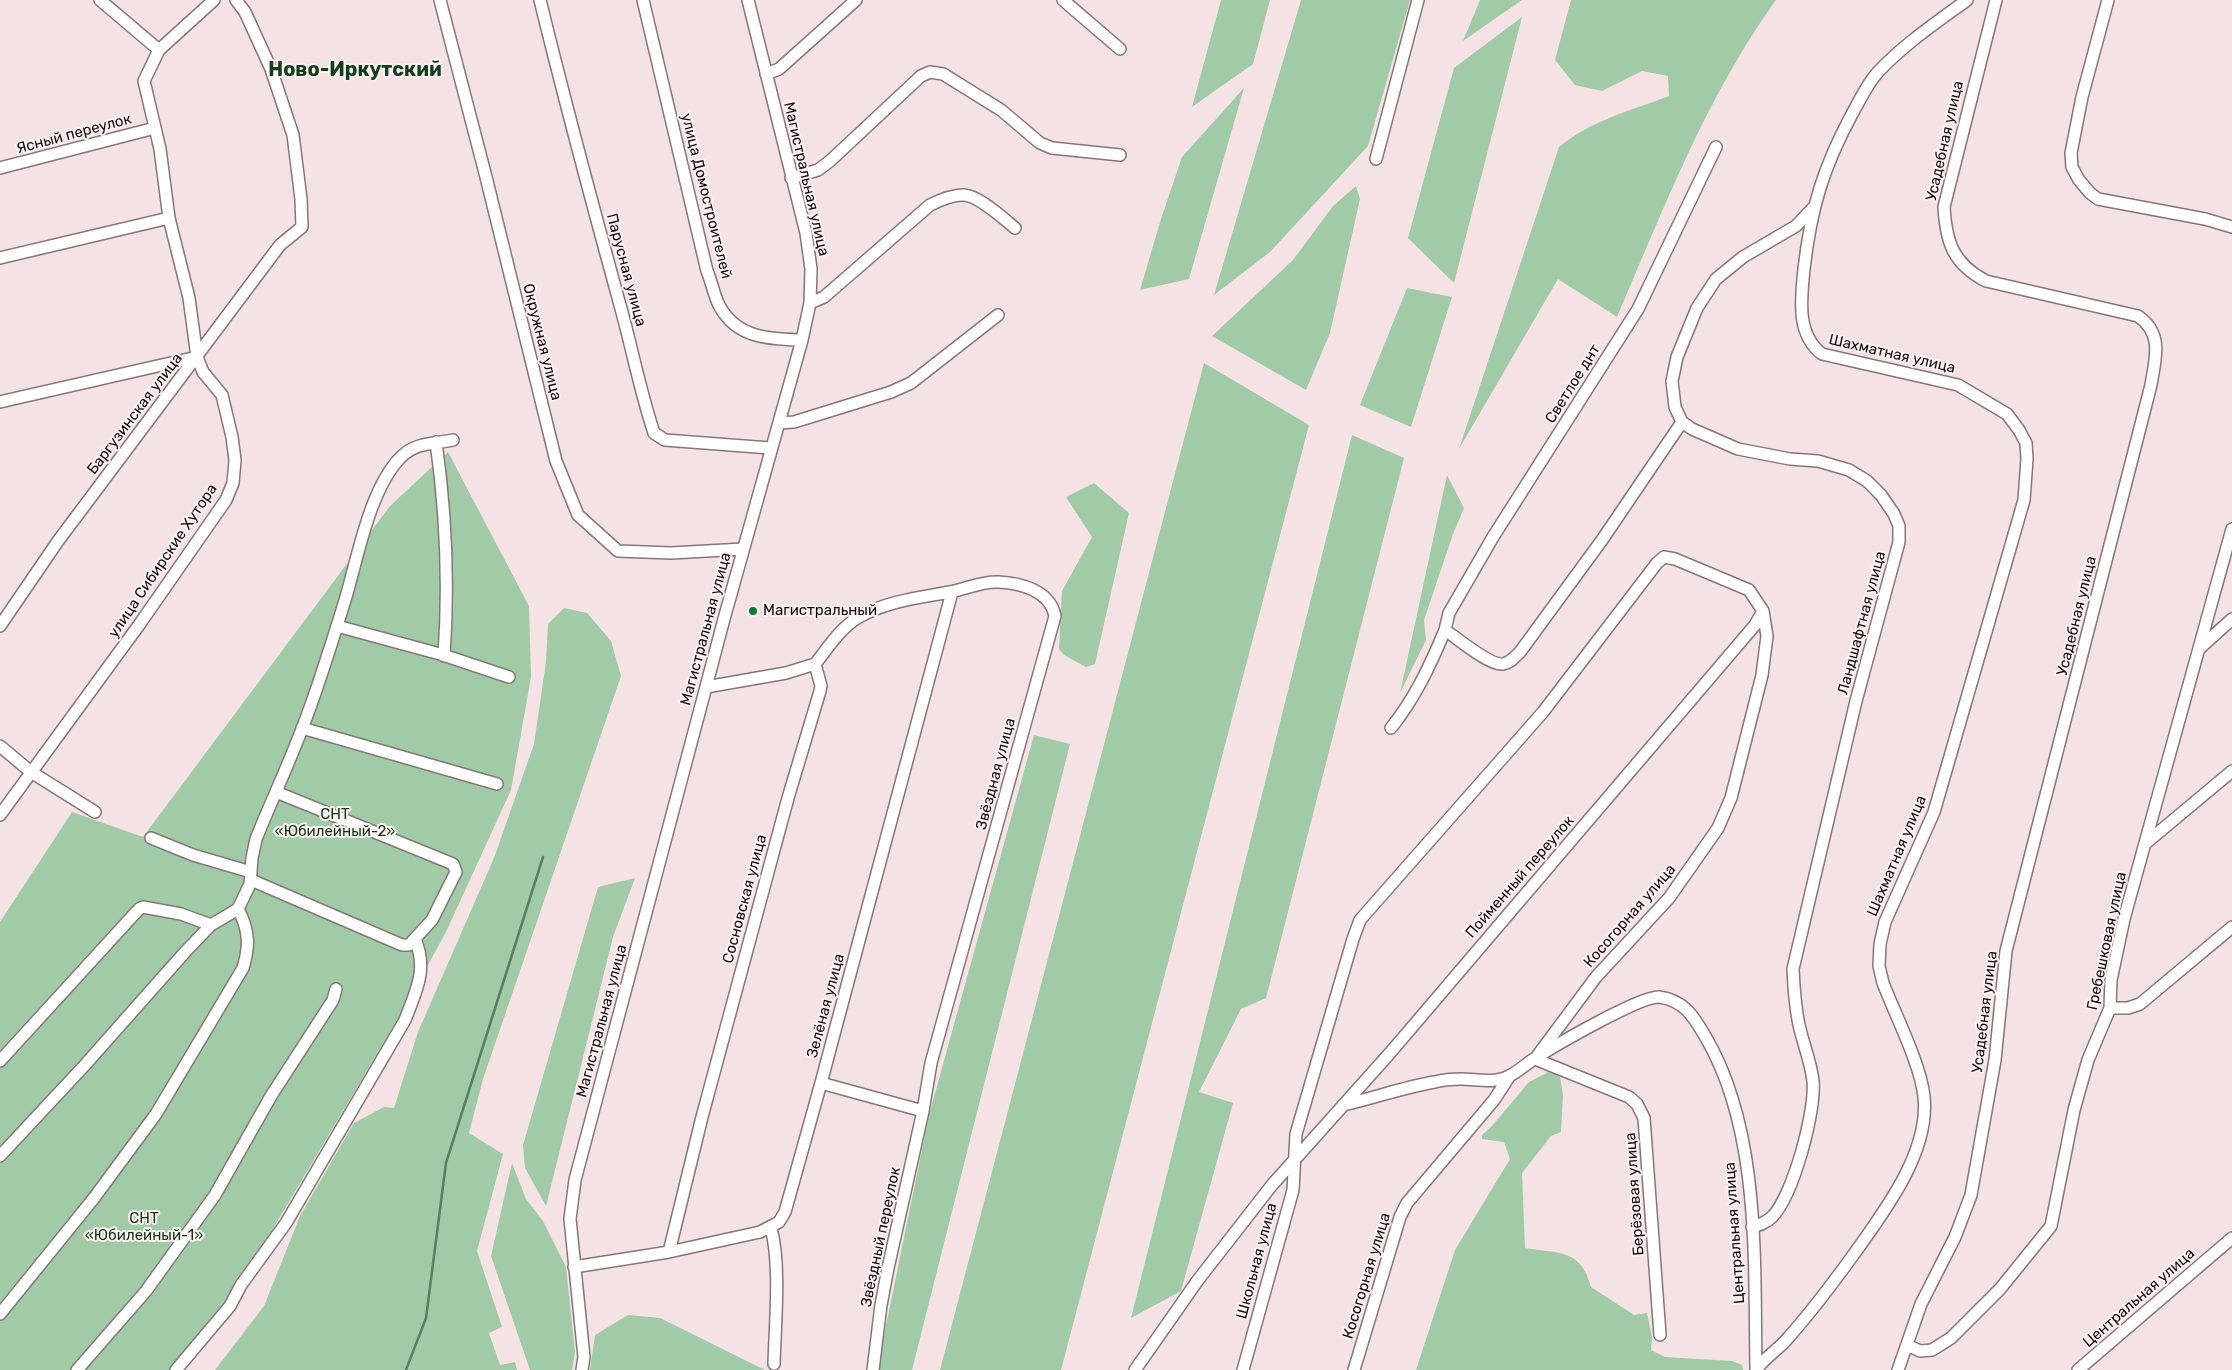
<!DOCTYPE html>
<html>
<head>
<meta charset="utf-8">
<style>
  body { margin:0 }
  canvas { display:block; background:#f4e2e4 }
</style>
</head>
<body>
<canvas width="2232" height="1370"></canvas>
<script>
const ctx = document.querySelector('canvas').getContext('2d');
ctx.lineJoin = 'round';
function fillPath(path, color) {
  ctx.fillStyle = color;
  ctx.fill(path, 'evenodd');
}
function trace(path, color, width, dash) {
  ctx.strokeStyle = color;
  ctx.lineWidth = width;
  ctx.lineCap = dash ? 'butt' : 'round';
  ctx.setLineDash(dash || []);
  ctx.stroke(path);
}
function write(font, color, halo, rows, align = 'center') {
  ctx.font = font + ' Rubik,sans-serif';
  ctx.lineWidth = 4;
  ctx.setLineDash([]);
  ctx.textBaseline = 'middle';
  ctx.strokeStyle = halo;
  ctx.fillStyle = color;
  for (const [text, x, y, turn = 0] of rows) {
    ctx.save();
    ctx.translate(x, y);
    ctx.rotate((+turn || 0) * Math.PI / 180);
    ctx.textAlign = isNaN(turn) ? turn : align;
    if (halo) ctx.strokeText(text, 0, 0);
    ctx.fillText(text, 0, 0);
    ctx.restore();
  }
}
fillPath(new Path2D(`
  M1221 0H1270L1253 64 1192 107Z
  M1301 0H1410L1368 146 1270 252 1214 295Z
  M1480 0H1522L1463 41Z
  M1571 0H1776C1706 97 1664 208 1617 317L1558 279 1459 449 1559 147C1592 120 1630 111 1669 96L1668 76 1642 71 1602 91 1575 85 1555 60Z
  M1522 17 1454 283 1408 238 1454 68Z
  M1244 88 1189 279 1140 290 1161 219 1182 157Z
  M1356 186 1360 199 1330 333 1306 390 1212 336 1293 260 1333 206Z
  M1407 288 1452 297 1411 427 1360 405Z
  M1204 363 1309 425 1061 1370H940Z
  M1352 435 1404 458 1266 998 1241 1009 1199 1092 1233 1103 1181 1291 1131 1318Z
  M448 452 529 606 531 677 511 790 446 932 406 1005 234 1294 169 1370H0V922L72 812 143 837 390 506Z
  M1447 475 1464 508 1453 534 1424 620 1426 640 1400 693Z
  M1094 483 1129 513 1095 664 1086 667 1064 655 1059 649 1062 591 1092 537 1066 497Z
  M564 608 587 613 611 641 621 676 483 1079 469 1133 503 1154 477 1251 502 1327 489 1333 500 1365 515 1362 517 1370H215L264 1306 300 1216 354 1123 384 1107 394 1108 418 1032 494 858 534 744 546 662 548 624Z
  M1034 735 1070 744 912 1370H877L929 1115Z
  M635 878 613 937 546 1206 525 1168 523 1145 598 887Z
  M1550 1071 1560 1077 1563 1095 1561 1132 1551 1136 1522 1173 1525 1248C1560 1254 1580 1248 1591 1287L1634 1315 1647 1313 1652 1337 1651 1350 1665 1357 1732 1361 1742 1365 1743 1370H1416L1455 1250 1510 1159 1504 1142 1482 1139V1135L1491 1127 1529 1082Z
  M512 1163 526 1199 543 1221 566 1267 575 1352 572 1370H530L491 1256Z
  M628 1315 660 1318 765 1370H590L595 1335Z`), '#a1cba7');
trace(new Path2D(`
  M406 1370 426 1318 446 1163 543 857`), '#5a805f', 2.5);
const minor = new Path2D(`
  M440 0 486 177 556 461 578 515 618 551 671 553 743 549
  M540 0C565 102 592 203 620 305 632 348 640 391 654 433L665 440 770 448
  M643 0 707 271C712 282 714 297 720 307 738 339 771 339 802 340
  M1063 0 1120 49
  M2108 0 2082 97 2071 153 2072 167 2079 180 2090 193 2098 199 2205 219 2232 227
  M159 50 214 0
  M766 74 779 69 856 0
  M1376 159 1418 0
  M0 168 155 128
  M791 178 818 170 830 161 921 76 930 72 943 74 1001 110 1040 143 1052 148 1120 155
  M0 258 169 218
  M810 303 824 297 930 205C940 200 951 195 963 195 977 194 1004 219 1015 228
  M0 402 197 357
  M779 423 794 422 891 392 911 383 998 315
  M436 442C446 513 449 584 444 656
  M0 626 58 541 280 245 302 227 301 199 293 135 271 69 245 12 236 0
  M337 626 440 654 509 677
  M1445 630 1449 613 1493 537 1638 309 1716 147
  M2200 648 2232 619
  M815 664C828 648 840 628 859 617 887 601 918 598 950 592 966 589 982 581 998 582 1022 583 1050 591 1055 616L931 1063 923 1111 821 1083
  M302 728 497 784
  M1391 728C1415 698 1430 666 1445 630 1457 638 1490 666 1503 664 1510 663 1515 657 1520 652L1602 540 1682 422
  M0 746 31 772 95 812
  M0 815 139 625 226 500 233 483 235 460 232 437 222 395 203 372 197 357 189 298 169 218 160 149 144 81 159 50 100 0
  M151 838 193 855 251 872
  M2146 843 2232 771
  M251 880 402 945H409L432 920 456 872 453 864 276 792
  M2110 1008H2128L2140 1004 2232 927
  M0 1061 139 909 143 907 181 914 211 925
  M1343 1105C1374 1098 1404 1087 1435 1082 1443 1080 1453 1079 1461 1079 1477 1079 1494 1084 1509 1076 1518 1072 1526 1064 1534 1059 1554 1046 1640 996 1659 997 1684 1000 1694 1017 1705 1036 1761 1130 1754 1263 1756 1369
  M0 1156 84 1066 186 951 211 925 238 909 250 884 252 858 256 839C273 797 293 755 308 713 322 675 334 636 346 597 358 556 370 488 401 457 416 442 434 444 453 440
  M1752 1227C1759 1225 1766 1223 1772 1217 1793 1196 1816 1111 1813 1081 1811 1063 1804 1046 1800 1029 1795 1009 1794 990 1793 969L1856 701 1899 542V526L1894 514 1881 495 1867 481 1849 470 1818 461 1790 459 1738 449 1692 429 1682 422 1675 407 1672 381 1677 357 1697 308 1716 279 1743 257 1796 226 1813 208
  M771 1228C781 1265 775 1325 774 1364
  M669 1252 702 1117 788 798 820 691 821 686 815 664 786 673 706 687
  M574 1267 669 1252 760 1232 779 1222 785 1212 821 1083 952 592
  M0 1314 94 1198 156 1114 243 968C250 945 249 930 238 909
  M1907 1345 1920 1351 1932 1350 1951 1338 2000 1289 2051 1226 2074 1110 2088 1060 2110 1008 2111 980 2124 919 2232 529
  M77 1370 146 1291 215 1195 271 1096 333 1000 336 989
  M176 1370 230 1306 241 1285 286 1223 405 1020C416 991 428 970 415 939
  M582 1370 584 1357 570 1219 575 1180 724 619 802 340 810 303 811 269 806 233 748 0
  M873 1370 881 1305 888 1268 923 1111
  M1135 1370 1198 1280 1272 1185 1390 1053 1755 625 1763 611
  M1243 1370 1293 1190 1296 1134 1353 939 1360 920 1543 712 1657 563 1664 557 1675 559 1749 590 1763 611 1767 636 1762 675 1731 798 1718 828 1669 898 1596 977 1535 1059 1629 1097 1637 1104 1644 1118 1660 1335
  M1354 1370 1400 1217 1407 1203 1494 1100 1509 1077
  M1756 1370C1764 1358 1779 1349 1788 1338 1812 1311 1833 1283 1854 1254 1884 1212 1930 1152 1924 1097 1921 1065 1895 1014 1883 983L1879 966 1880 944 1885 922 1934 812 2024 500 2027 459 2026 443 2019 430 2007 414 1958 385 1822 354C1796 334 1801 299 1804 269 1811 208 1823 168 1852 114 1860 100 1867 84 1878 72 1903 45 1937 22 1967 0
  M1898 1370 1921 1304 1955 1237 1971 1195 1995 1060 2006 951 2151 385C2155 359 2164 334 2138 316L1986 281C1953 264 1946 242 1944 207L1996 0
  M2078 1370 2232 1238`);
trace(minor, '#867678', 14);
trace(minor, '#fff', 11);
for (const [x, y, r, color] of [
  [753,611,5,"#0a7d33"]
]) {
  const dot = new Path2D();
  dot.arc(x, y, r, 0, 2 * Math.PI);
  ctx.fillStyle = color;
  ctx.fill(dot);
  trace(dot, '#fff1f2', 2);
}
write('15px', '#100b0b', '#fff1f2', [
  ["Ясный переулок",74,134,-15],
  ["Усадебная улица",1945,141,-77],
  ["Магистральная улица",806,179,77],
  ["улица Домостроителей",706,196,76],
  ["Парусная улица",626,270,75],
  ["Окружная улица",542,342,76],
  ["Шахматная улица",1892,354,13],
  ["Светлое днт",1573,384,-58],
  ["Баргузинская улица",135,414,-53],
  ["улица Сибирские Хутора",163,561,-56],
  ["Усадебная улица",2077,616,-76],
  ["Ландшафтная улица",1862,623,-75],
  ["Магистральная улица",706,629,-75],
  ["Звёздная улица",996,774,-75],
  ["Шахматная улица",1897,856,-67],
  ["Пойменный переулок",1520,877,-49],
  ["Сосновская улица",745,899,-75],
  ["Косогорная улица",1630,916,-49],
  ["Гребешковая улица",2107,941,-78],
  ["Зелёная улица",826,1006,-75],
  ["Усадебная улица",1985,1012,-83],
  ["Магистральная улица",602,1021,-75],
  ["Берёзовая улица",1635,1194,-94],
  ["Центральная улица",1735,1233,-94],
  ["Звёздный переулок",881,1237,-78],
  ["Школьная улица",1257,1261,-75],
  ["Косогорная улица",1367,1276,-73],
  ["Центральная улица",2139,1298,-41]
]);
write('15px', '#100b0b', '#fff1f2', [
  ["Магистральный",763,611]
], 'left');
write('15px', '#0a3516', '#fff1f2', [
  ["СНТ",335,815],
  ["«Юбилейный-2»",335,832],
  ["СНТ",144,1219],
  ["«Юбилейный-1»",144,1236]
]);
write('bold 20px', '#0f3f1b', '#fff1f2', [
  ["Ново-Иркутский",355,70]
]);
</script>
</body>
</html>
